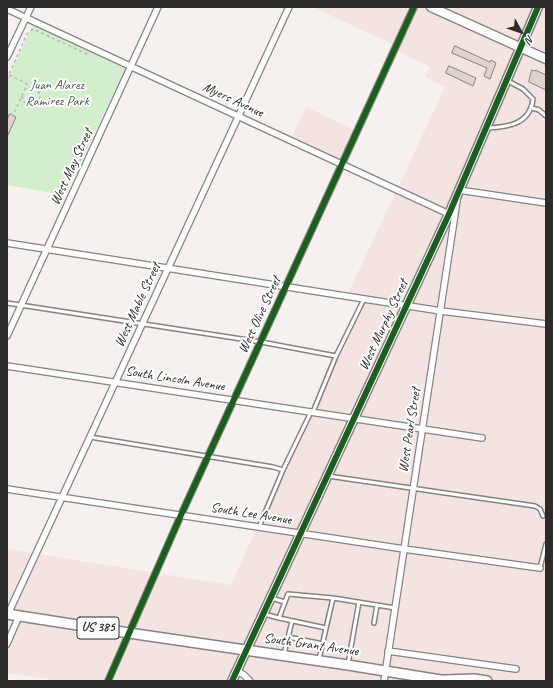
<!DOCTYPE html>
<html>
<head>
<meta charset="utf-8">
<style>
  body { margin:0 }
  #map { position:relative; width:553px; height:688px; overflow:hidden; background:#f6f0ef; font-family:Caveat,sans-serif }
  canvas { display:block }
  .frame { position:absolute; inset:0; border:8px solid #2b2b2b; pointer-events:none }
  .north { position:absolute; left:501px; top:12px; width:40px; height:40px; -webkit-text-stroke:3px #fff; paint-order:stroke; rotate:130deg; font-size:11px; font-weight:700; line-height:16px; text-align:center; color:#2b2b2b }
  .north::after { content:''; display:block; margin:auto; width:14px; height:18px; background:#2b2b2b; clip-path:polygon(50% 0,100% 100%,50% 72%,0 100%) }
</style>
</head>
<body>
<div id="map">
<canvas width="553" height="688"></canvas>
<div class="frame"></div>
<div class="north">N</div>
</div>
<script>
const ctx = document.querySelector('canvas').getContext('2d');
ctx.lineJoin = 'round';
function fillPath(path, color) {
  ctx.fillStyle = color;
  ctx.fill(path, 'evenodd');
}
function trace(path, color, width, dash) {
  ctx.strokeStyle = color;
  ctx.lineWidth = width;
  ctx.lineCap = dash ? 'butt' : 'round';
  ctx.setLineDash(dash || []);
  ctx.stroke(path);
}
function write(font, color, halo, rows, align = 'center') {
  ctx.font = font + ' Caveat,sans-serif';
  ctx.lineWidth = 4;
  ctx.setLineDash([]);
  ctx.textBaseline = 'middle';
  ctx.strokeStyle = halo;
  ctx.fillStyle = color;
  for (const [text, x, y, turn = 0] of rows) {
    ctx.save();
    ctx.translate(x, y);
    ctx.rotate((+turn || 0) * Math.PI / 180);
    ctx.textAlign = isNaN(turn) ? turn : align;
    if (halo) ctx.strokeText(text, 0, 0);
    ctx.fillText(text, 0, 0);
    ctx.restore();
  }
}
fillPath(new Path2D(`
  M313 7H546V681H61L7 673V549L231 585 283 470 364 299 347 296 445 87 425 77 430 67 395 50 396 46Z
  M306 107 357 131 342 164 291 140Z`), '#f4e4e1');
fillPath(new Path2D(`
  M33 25 125 69 65 195 7 185V81Z`), '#d2eecc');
const building = new Path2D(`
  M455 46 490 62 491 60 496 63 490 79 484 76 487 68 452 53Z
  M449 66 476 78 473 86 446 73Z
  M532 70 535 71V70L546 75V90L529 82Z
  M10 114 16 117 7 137V120Z`);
fillPath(building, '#dfd2cf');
trace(building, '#868483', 1);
const lane = new Path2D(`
  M532 108 539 110 546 116
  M488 128C509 127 530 124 533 99L523 89 508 81
  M7 303 261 342 336 356
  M313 412 336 356 364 299
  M90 437 273 467 283 470 311 412
  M328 476 535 506 540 509 543 516
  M259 527 283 470
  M540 568 546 544
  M271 598 285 602
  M333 598 395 608
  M264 614 279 618
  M374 623 377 605
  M288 637 323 644
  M284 654 292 621
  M319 659 333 598 288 594 279 618 326 628
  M348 664 359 602`);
const street = new Path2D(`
  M7 9 449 214
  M7 57 31 7
  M459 190 546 203
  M7 243 441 311 546 324
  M7 336 158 7
  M7 366 482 438
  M7 489 404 549 540 568
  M8 614 289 7
  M7 644 19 616
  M388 651 516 669
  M237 671 244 675 250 681
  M108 681 181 515 414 7
  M384 681 457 201`);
const secondary = new Path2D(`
  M431 7 546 59
  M232 681 449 214 538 7`);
const primary = new Path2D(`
  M7 614 129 633 348 665 447 681
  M445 680 474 679 487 681`);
trace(lane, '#868483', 6);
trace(street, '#868483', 8);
trace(secondary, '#868483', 11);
trace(primary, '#868483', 12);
trace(new Path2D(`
  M7 79 27 34 33 29 89 55
  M22 96 24 102 31 105C47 102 39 82 26 90
  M7 117 9 113 13 115 27 85 26 83 9 75
  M7 128V129
  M67 188 87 146`), '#b5b4b4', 1.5, [3, 3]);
trace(lane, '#fefdfd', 3);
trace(street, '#fefdfd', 5.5);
trace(secondary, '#fefdfd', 8);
trace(primary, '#fefdfd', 9);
trace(new Path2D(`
  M108 681 181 515 414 7
  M232 681 449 214 538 7`), '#1b5e20', 6);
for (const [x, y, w] of [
  [98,628,42]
]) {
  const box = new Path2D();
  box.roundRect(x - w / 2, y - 11, w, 22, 3);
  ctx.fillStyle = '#fff';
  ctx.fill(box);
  trace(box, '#2b2b2b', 1);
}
write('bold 13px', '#2b2b2b', null, [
  ["US 385",98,628]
]);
write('14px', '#4d5c4c', '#fff', [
  ["Juan Alarez",57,85],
  ["Ramirez Park",57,101]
]);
write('14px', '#2b2b2b', '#fff', [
  ["Myers Avenue",233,100,25],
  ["West May Street",72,167,-65],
  ["West Mable Street",138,305,-65],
  ["West Olive Street",260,315,-65],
  ["West Murphy Street",384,325,-65],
  ["South Lincoln Avenue",175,379,9],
  ["West Pearl Street",410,430,-81],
  ["South Lee Avenue",251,514,9],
  ["South Grant Avenue",311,645,8]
]);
</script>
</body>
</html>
